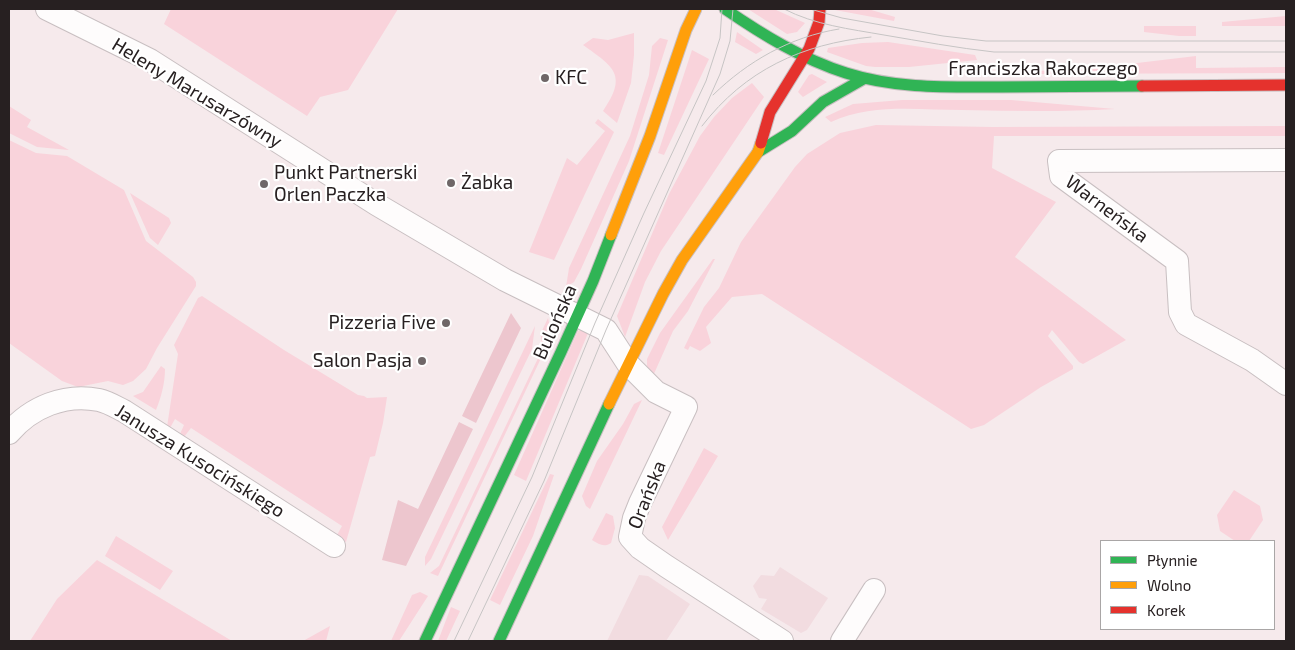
<!DOCTYPE html>
<html>
<head>
<meta charset="utf-8">
<style>
  body { margin:0 }
  #map { position:relative; width:1295px; height:650px; overflow:hidden; background:#f6eaec; font-family:"Exo 2",sans-serif }
  canvas { display:block }
  .frame { position:absolute; inset:0; border:10px solid #272021; pointer-events:none }
  .legend { position:absolute; left:1100px; top:540px; width:175px; height:90px; box-sizing:border-box; background:#fff; border:1px solid #a9a6a6; margin:0; padding:6px 9px; list-style:none; font-size:15px; color:#272021 }
  .legend li { display:flex; align-items:center; gap:10px; height:25px }
  .legend b { width:25px; border:1px solid #a9a6a6 }
</style>
</head>
<body>
<div id="map">
<canvas width="1295" height="650"></canvas>
<div class="frame"></div>
<ul class="legend">
<li><b style="height:6px;background:#30b455"></b>Płynnie</li>
<li><b style="height:6px;background:#ff9f0a"></b>Wolno</li>
<li><b style="height:6px;background:#e5322d"></b>Korek</li>
</ul>
</div>
<script>
const ctx = document.querySelector('canvas').getContext('2d');
ctx.lineJoin = 'round';
function fillPath(path, color) {
  ctx.fillStyle = color;
  ctx.fill(path, 'evenodd');
}
function trace(path, color, width, dash) {
  ctx.strokeStyle = color;
  ctx.lineWidth = width;
  ctx.lineCap = dash ? 'butt' : 'round';
  ctx.setLineDash(dash || []);
  ctx.stroke(path);
}
function write(font, color, halo, rows, align = 'center') {
  ctx.font = font + ' "Exo 2",sans-serif';
  ctx.lineWidth = 4.5;
  ctx.setLineDash([]);
  ctx.textBaseline = 'middle';
  ctx.strokeStyle = halo;
  ctx.fillStyle = color;
  for (const [text, x, y, turn = 0] of rows) {
    ctx.save();
    ctx.translate(x, y);
    ctx.rotate((+turn || 0) * Math.PI / 180);
    ctx.textAlign = isNaN(turn) ? turn : align;
    if (halo) ctx.strokeText(text, 0, 0);
    ctx.fillText(text, 0, 0);
    ctx.restore();
  }
}
fillPath(new Path2D(`
  M780 567 828 598 807 630 801 633 761 609 767 599 759 598 753 586 761 575 774 576Z
  M639 575 648 576 690 604 666 641H607Z`), '#f2dce0');
fillPath(new Path2D(`
  M171 9H398L348 90 320 97 307 116 164 24Z
  M748 9H774L805 23 797 32 787 34Z
  M835 9H868L895 17 894 21 835 10Z
  M1286 16V26H1222V22Z
  M1144 26H1196V36H1179L1144 32Z
  M737 32 763 50 756 54 735 42Z
  M634 33V55L631 83 617 123 603 111C628 75 614 67 583 45L593 38 608 40Z
  M660 38 668 40 629 161 581 269 574 282 566 287 569 268 630 136 649 75 652 46Z
  M888 42 975 55 977 60 909 67H875L866 66 827 52 828 48 862 43Z
  M692 50 709 59 664 155 658 153Z
  M1196 56V68L1286 67V73L1031 74V71L1078 70Z
  M812 74 827 82 803 97 798 92 809 75Z
  M752 83 764 97 661 251 645 282 625 337 617 316 669 194 700 136 714 117 732 98Z
  M902 100H1011L1115 109C1064 112 1013 111 962 110 918 110 872 103 831 122L825 117 853 104Z
  M9 106 31 120 27 127 69 150 37 147 9 133Z
  M598 119 614 132 554 260 529 252 567 158 577 165 605 131 595 123Z
  M876 125 993 127 1286 126V136H994L992 168 1056 202 1015 257 1126 340 1083 364 1079 362 1052 330 1048 336 1073 366V369L1041 387 984 425 971 429 762 294 732 297 706 327 711 343 700 351 690 346 688 350 684 348 704 307 719 288 741 242 795 167 807 154 840 133Z
  M9 140 36 153 67 156 124 190 146 241 193 277 196 282V286L157 348 146 369 133 381 123 385 108 381 78 387 62 381 9 343Z
  M130 193 169 218 171 223 158 245 150 238Z
  M713 259H715L688 311 673 331 653 376 647 366V359L660 333Z
  M202 296 284 350 358 395 364 396 367 398 387 397 383 423 375 456 370 457 346 542 339 540 337 535 342 526 191 428 184 437 180 434 184 425 175 419 170 428 167 427 178 354 174 345 198 298Z
  M548 318 551 331V337L438 576 430 573 439 566 541 352V333Z
  M535 326 532 349 431 559 425 566V557Z
  M591 326 526 481 514 475 578 331Z
  M161 366 165 369C165 383 161 398 156 410L133 396 143 392Z
  M642 400 590 509 586 506 582 496 597 461 623 424 634 404Z
  M704 448 718 456 668 540 662 527Z
  M550 474 554 475 533 536 500 605 490 600Z
  M1234 490 1260 506 1263 520 1249 541H1235L1220 531 1217 515Z
  M606 513 613 516 615 528 611 543C604 548 599 544 592 540Z
  M116 536 173 571 160 590 105 556Z
  M97 560 232 641H30L57 599Z
  M420 592 428 596 399 641H391L412 595Z
  M451 607 460 611 446 641H438Z
  M330 626 326 641H303Z`), '#f9d3db');
fillPath(new Path2D(`
  M511 313 521 328 476 423 462 416Z
  M459 422 473 429 406 566 382 560 398 500 418 509Z`), '#edc6ce');
const street = new Path2D(`
  M47 9 150 60 376 204 505 280 606 330 628 364 656 392 686 407 640 503 634 518 630 537 640 548 666 566 782 641
  M1286 160 1059 161 1061 176 1177 261 1180 312 1186 324 1252 360 1286 384
  M9 433C31 407 65 393 99 400 108 402 116 407 124 411L334 546
  M842 641 874 590`);
const fast = new Path2D(`
  M725 9C763 35 802 59 846 73 896 89 949 87 1001 87 1048 87 1095 86 1142 86
  M758 152 792 131 823 102 865 78
  M425 641 561 352 593 281 611 235
  M499 641 609 404`);
const slow = new Path2D(`
  M611 235 650 136 686 30 696 9
  M609 404 663 294 682 260 758 152 761 143`);
const jam = new Path2D(`
  M1142 86 1286 85
  M761 143 770 112 809 49 819 22 820 9`);
trace(street, '#c8bfc1', 24);
trace(fast, '#c8bfc1', 13);
trace(slow, '#c8bfc1', 13);
trace(jam, '#c8bfc1', 13);
trace(street, '#fefcfc', 22);
trace(fast, '#30b455', 11);
trace(slow, '#ff9f0a', 11);
trace(jam, '#e5322d', 11);
trace(new Path2D(`
  M784 9C815 25 850 29 884 35 920 41 957 48 994 52H1286
  M810 9 842 18 943 36 986 41H1286
  M713 95C748 61 790 37 839 29
  M702 126C745 70 802 44 871 37
  M454 641 532 477 595 323 644 213 706 81 720 38 722 9
  M468 641 544 481 606 330 720 74 730 41 733 9`), '#c6c4c4', 1);
for (const [x, y, r, color] of [
  [545,78,5,"#6f6768"],
  [451,183,5,"#6f6768"],
  [264,184,5,"#6f6768"],
  [446,323,5,"#6f6768"],
  [422,361,5,"#6f6768"]
]) {
  const dot = new Path2D();
  dot.arc(x, y, r, 0, 2 * Math.PI);
  ctx.fillStyle = color;
  ctx.fill(dot);
  trace(dot, '#fff', 2);
}
write('19px', '#272021', '#fff', [
  ["Franciszka Rakoczego",1043,69],
  ["Heleny Marusarzówny",197,93,31],
  ["Warneńska",1107,209,37],
  ["Bulońska",555,322,-66],
  ["Janusza Kusocińskiego",200,461,32],
  ["Orańska",647,495,-68]
]);
write('19px', '#272021', '#fff', [
  ["KFC",555,78],
  ["Punkt Partnerski",274,173],
  ["Orlen Paczka",274,195],
  ["Żabka",461,183],
  ["Pizzeria Five",436,323,"right"],
  ["Salon Pasja",412,361,"right"]
], 'left');
</script>
</body>
</html>
